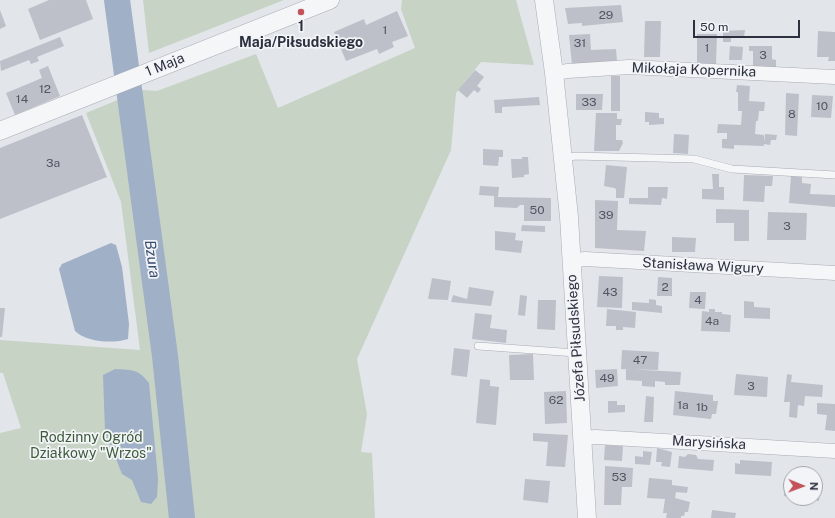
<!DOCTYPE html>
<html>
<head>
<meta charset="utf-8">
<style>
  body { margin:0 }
  #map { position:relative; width:835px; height:518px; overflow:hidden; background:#e2e5ea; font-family:"Public Sans",sans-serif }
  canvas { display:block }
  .north { position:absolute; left:783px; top:466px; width:40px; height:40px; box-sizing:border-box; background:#f2f4f7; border:1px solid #a3a6ae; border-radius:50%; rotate:91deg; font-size:11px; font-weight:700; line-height:16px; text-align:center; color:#2c3140 }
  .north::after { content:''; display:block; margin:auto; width:14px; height:18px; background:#c45259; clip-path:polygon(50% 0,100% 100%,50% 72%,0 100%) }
  .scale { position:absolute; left:693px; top:20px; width:107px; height:18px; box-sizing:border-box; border:2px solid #2c3140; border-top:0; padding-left:5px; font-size:12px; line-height:14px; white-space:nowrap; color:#2c3140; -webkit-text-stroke:3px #f2f4f7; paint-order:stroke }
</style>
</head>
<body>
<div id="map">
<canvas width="835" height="518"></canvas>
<div class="north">N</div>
<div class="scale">50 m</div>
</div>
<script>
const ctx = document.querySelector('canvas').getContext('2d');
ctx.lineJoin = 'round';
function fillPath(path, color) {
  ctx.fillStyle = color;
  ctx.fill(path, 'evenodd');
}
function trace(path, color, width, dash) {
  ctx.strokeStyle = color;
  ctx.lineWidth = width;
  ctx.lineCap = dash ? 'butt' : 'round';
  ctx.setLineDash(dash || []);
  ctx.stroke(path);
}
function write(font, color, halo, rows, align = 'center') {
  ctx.font = font + ' "Public Sans",sans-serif';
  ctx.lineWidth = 3.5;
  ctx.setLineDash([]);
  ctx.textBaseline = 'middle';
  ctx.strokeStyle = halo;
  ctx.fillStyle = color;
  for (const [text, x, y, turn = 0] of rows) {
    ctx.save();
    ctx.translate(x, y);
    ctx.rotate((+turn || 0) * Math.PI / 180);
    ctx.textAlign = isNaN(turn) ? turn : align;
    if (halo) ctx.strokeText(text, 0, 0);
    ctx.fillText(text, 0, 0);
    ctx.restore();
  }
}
fillPath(new Path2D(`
  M143 0H284L149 53Z
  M402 0H516L534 65 481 62 456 93 451 150 357 359 367 414 361 452 372 453 375 518H0V433L21 428 3 373H0V340L140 350 121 202 86 113 142 90 157 91 256 54 278 108 415 48 401 9Z`), '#c7d3c4');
fillPath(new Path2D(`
  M111 243 116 245 122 267 129 324 128 339C113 344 86 342 75 331L59 269 62 264Z
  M115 369C133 370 138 369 149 383L158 479 157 497 151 504 141 502 132 480 122 474 105 431 103 375Z`), '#a0b0c7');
trace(new Path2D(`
  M117 0 165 356 182 518`), '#a0b0c7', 26);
fillPath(new Path2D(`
  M49 0H86L93 19 40 40 28 9Z
  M621 5 623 22 582 26V23L568 24 565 8Z
  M0 10 6 26 0 29Z
  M397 11 408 36 392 42 394 47 379 54 377 49 346 61 334 32 364 19 366 25Z
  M645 21H661L660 57H644Z
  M745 30 744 37H731V42H723V31Z
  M818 31 835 32V61H828L829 57H817Z
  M590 34 591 50 616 49 617 61 572 65 569 35Z
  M697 34H717L716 64 697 63Z
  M60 37 64 46 37 57 39 61 31 64 29 60 1 71 0 61Z
  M730 46 743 47 742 60H729Z
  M749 46H772V59L776 60V68L753 67V51H749Z
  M48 66 60 96 15 115 6 93 42 78 39 70Z
  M475 70 484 77 477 86 481 89 478 93 474 90 467 98 458 90Z
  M611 76H620V111H611Z
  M737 85 750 86 749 101 765 102 764 111H759L758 121H756L755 134 764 135 765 142V134L777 135 776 140H771L770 145 764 144V146L734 145V149L722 148V139H727V133H717L718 124 741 125 742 111H738V92H736Z
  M786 93 799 94 797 136 785 135Z
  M576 94H603L602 110H576Z
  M812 95 833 96 831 118 811 117Z
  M539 97 540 105 502 107V113H495L494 100Z
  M645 112 659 113V118H664V124L649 125V122H645Z
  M596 113H617V119H622L621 125H616V140H622L623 143 619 151H594Z
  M82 115 107 177 0 219V148Z
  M674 134 689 135 688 154 673 153Z
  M483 149 503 150V157H499L498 166 483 165Z
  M522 157H528L529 174 524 175V177L512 178 511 159H522Z
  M606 165 627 167 624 198H616V189L614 188 604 186Z
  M712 174H719V187H724V200L702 199V189H713Z
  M744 175 773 176 772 186H765L764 202 743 201Z
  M791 176 802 177V183L811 184 810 194 835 195V207L789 203Z
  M480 186 499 187 498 197 551 198V221H524V205H520L517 208 494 207V196L479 195Z
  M648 187H668L667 199 662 198 661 205 629 204V198H648Z
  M595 200 618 201 617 230 646 231 644 251 595 248Z
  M716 209 749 210V241H734V223H716Z
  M768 212 807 213 806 240H767Z
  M522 225 545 226V232L521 231Z
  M495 231 516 233 515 240 523 241 521 253 495 250Z
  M672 237 696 238 695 252H672Z
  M599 276 623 277 622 308 597 307Z
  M658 277 672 278V296H657Z
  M432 278 451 281 448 300 428 299Z
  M469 287 494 291 491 306 451 302 453 295 467 299Z
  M690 292H706L705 309 689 308Z
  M520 295 527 296 525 316 518 315Z
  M649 299 656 300V305L662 306V313L632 310V302L649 303Z
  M538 300H556L555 330 537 329Z
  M744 301 754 302V307L770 308V319L744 318Z
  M0 308H5L2 337H0Z
  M607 309 636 312 635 328 623 327V330H616V326H606Z
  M709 309H715V312H722V314L731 315 730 332 701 331 702 311 709 312Z
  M475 313 492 315 490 328 507 330 506 343 472 339Z
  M454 348 470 350 467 377 451 375Z
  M622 350 659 352 658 370 621 369Z
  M533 354 534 380H510L509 355Z
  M617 369 618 386 596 388 595 370Z
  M626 369 681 372 680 385H665V382L655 381V387L642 386V381L626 380Z
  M736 374 768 377 767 397 734 395Z
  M787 374 792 375 791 382 823 385 822 397 805 396 804 406 798 405 797 418 789 417 790 402H784Z
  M480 379 490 380V386L499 387 496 425 476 423Z
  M566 391 567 423 545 424 544 392Z
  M675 391 713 395V401H718L716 414H712L711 419 673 415Z
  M646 396 654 397 653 422H644Z
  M608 401H617V405H625V412L608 413Z
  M817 403 835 404V431L825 430 827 415 817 414Z
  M533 433 568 435 565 467 546 466 548 442 533 441Z
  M605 445 623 446 622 461 604 460Z
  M657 448 672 452 670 467 661 466 662 462H656Z
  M643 451 652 452 650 465 635 464V456L643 457Z
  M688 454 696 455 698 459 714 460 713 471 678 468 679 456 685 457Z
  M740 460 772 462 771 476 735 474V463L740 464Z
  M605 466 633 468 632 487H622L621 505H604Z
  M649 478 672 480V485L688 487 687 493 676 492 675 498 690 502 688 512H685L684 516H681V518H666L667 513H663L665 499 647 498Z
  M525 479 550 481 548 503 523 500Z
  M791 479V497L784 496V486H787Z
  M815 490H820L819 501 798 499 815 498Z
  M712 510 736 513 735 518H711Z`), '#bdc0c9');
const service = new Path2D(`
  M563 158 575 156 694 159 732 169 835 175
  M478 346 576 353`);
const minor = new Path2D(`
  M554 73 568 71 629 67 835 77
  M571 261 585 259 835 273
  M582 438 596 437 835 451`);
const tertiary = new Path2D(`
  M544 0 554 73 569 217 587 518
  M0 131 330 0`);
trace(service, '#a8abb4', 8);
trace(minor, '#a8abb4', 15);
trace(tertiary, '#a8abb4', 19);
trace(service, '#f5f6f8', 7);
trace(minor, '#f5f6f8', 14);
trace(tertiary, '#f5f6f8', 18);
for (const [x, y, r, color] of [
  [301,12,4,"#c45259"]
]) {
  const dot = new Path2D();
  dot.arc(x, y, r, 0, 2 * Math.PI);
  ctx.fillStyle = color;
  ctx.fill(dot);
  trace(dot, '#f2f4f7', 1.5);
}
write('12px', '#505562', null, [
  ["29",606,15],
  ["1",385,30],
  ["31",580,43],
  ["1",707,48],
  ["3",763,55],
  ["12",45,89],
  ["14",22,99],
  ["33",589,102],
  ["10",822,106],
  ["8",792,114],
  ["3a",53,163],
  ["50",537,210],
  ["39",606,215],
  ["3",787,226],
  ["2",665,287],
  ["43",610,292],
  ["4",698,300],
  ["4a",712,321],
  ["47",640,360],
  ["49",607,378],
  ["3",751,386],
  ["62",556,400],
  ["1a",683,405],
  ["1b",702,407],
  ["53",619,477]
]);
write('bold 14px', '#2c3140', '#f2f4f7', [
  ["1",301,27],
  ["Maja/Piłsudskiego",301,43]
]);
write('14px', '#2c3140', '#f2f4f7', [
  ["1 Maja",165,65,-22],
  ["Mikołaja Kopernika",694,70,2],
  ["Stanisława Wigury",703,266,3],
  ["Józefa Piłsudskiego",576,338,-94],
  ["Marysińska",709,443,3]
]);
write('14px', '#3d5b3a', '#f2f4f7', [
  ["Rodzinny Ogród",91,438],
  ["Działkowy \"Wrzos\"",91,454]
]);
write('italic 15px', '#394d71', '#f2f4f7', [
  ["Bzura",152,259,82]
]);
</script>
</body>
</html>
